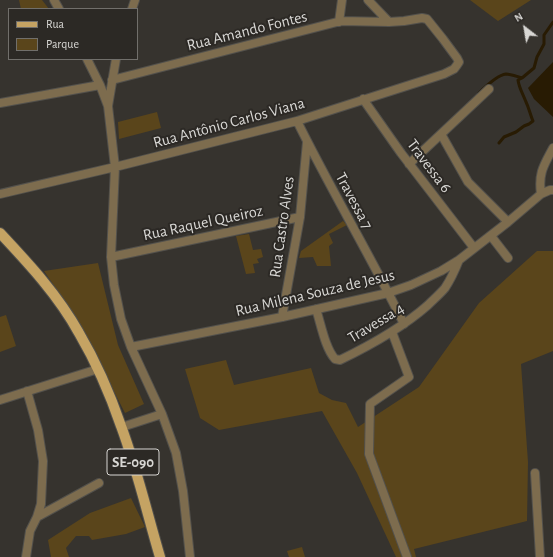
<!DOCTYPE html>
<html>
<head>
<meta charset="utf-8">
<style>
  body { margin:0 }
  #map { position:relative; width:553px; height:557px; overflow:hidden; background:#36332e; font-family:"Alegreya Sans",sans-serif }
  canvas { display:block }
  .legend { position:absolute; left:8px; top:8px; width:130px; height:52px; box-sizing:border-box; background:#2c2925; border:1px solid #716f6b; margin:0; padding:5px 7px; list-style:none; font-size:12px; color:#d8d7d4 }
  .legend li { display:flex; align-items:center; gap:8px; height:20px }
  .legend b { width:20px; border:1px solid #716f6b }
  .north { position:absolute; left:505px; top:8px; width:40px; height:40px; -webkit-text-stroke:3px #2c2925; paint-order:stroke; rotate:329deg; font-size:11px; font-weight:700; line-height:16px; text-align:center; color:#d8d7d4 }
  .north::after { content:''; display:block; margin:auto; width:14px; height:18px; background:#d8d7d4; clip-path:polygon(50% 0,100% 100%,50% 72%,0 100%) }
</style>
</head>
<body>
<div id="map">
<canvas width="553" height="557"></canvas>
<ul class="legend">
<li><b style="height:5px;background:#c5a363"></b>Rua</li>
<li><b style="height:11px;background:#5a451b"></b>Parque</li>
</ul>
<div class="north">N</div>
</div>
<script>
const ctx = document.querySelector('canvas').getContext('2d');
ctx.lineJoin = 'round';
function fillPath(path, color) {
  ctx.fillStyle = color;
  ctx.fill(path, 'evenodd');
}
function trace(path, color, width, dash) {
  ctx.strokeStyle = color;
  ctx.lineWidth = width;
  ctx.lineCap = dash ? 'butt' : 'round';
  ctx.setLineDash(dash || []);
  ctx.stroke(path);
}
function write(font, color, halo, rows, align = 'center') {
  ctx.font = font + ' "Alegreya Sans",sans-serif';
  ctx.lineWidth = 4;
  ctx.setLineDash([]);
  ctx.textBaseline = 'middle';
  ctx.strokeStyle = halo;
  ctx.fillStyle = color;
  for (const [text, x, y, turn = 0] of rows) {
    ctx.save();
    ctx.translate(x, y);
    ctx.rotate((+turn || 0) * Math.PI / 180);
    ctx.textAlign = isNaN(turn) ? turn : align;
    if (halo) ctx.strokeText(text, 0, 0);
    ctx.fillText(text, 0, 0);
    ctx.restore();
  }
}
fillPath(new Path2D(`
  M19 0H42L49 9H21Z
  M470 0H531L498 21Z
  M157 112 161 128 119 139 118 122Z
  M343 221 347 225 329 234 333 243 329 246 331 266H317L313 257 299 258 301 251Z
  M249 234 253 250 261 249 263 257 257 259 259 263 253 264 255 273 246 274 236 236Z
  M537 251H553V351L521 364 528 462 527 521 414 549 416 557H396L357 473 322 411 219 430 200 418 185 369 226 360 234 385 311 368 319 393 332 400 346 403 358 427 419 387 479 303Z
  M98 263 118 345 144 404 125 413 78 321 44 271Z
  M6 315 16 346 0 352V317Z
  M131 498 145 527 126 534 92 540 89 536H76L66 548 69 557H51L48 540 90 513Z
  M302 547 305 557H289L287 551Z`), '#5a451b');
fillPath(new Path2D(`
  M553 62V117L534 99 528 88Z`), '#281b03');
trace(new Path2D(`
  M479 93C485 87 498 75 506 74 511 74 518 77 522 78
  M499 143 504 137 516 132 524 126 529 124 533 121C530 114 529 108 526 102 523 94 519 88 518 80L522 78 534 68 537 57 544 44V35L553 22`), '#281b03', 3);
const street = new Path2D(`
  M54 0 59 9
  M132 9 135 0
  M339 22 342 0
  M87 59 100 85 108 106
  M116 59 108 106 115 167 111 257 114 285 121 319 131 347 162 414 176 453 183 491 190 557
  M112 80 341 21 389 22
  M363 99 401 153 474 248
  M0 103 100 85
  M297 121C331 190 370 255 404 324
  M441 134 468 182 508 222
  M409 164 489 89
  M0 194 115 167 297 121 444 74 454 69 457 65 459 62 457 58 443 39 427 19 422 18 404 21 389 22 368 0
  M541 194C538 173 544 165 553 148
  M491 236 508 258
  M111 257 300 217
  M316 309C321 324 325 348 335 359L340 360C371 345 402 328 428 305 434 299 440 294 445 288 451 279 455 270 459 260
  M282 317 300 217 307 142
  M392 332 409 377 370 404 369 454 407 557
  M131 347 282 317 388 293 411 285 441 271 459 260 508 222 541 194 550 190H553
  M0 400 98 369
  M122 427 162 414
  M535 473 540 557
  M37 517 99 483
  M26 557 30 531 37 517 41 504 43 461 38 430 27 391`);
const primary = new Path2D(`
  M0 233C29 264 58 295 79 333 96 362 110 394 121 426 137 469 147 513 160 557`);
trace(street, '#53514c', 10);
trace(primary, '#53514c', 12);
trace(street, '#7d6c4e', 8);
trace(primary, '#c5a363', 10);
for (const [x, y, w] of [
  [133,462,52]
]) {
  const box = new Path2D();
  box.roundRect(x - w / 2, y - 13, w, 26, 3);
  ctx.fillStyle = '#2c2925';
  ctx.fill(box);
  trace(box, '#d8d7d4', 1);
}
write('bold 15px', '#d8d7d4', null, [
  ["SE-090",133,462]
]);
write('16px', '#d8d7d4', '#2c2925', [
  ["Rua Amando Fontes",247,31,-14],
  ["Rua Antônio Carlos Viana",229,123,-15],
  ["Travessa 6",429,166,53],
  ["Travessa 7",354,201,62],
  ["Rua Raquel Queiroz",203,223,-12],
  ["Rua Castro Alves",282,227,-82],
  ["Rua Milena Souza de Jesus",315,293,-13],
  ["Travessa 4",376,323,-31]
]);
</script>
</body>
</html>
